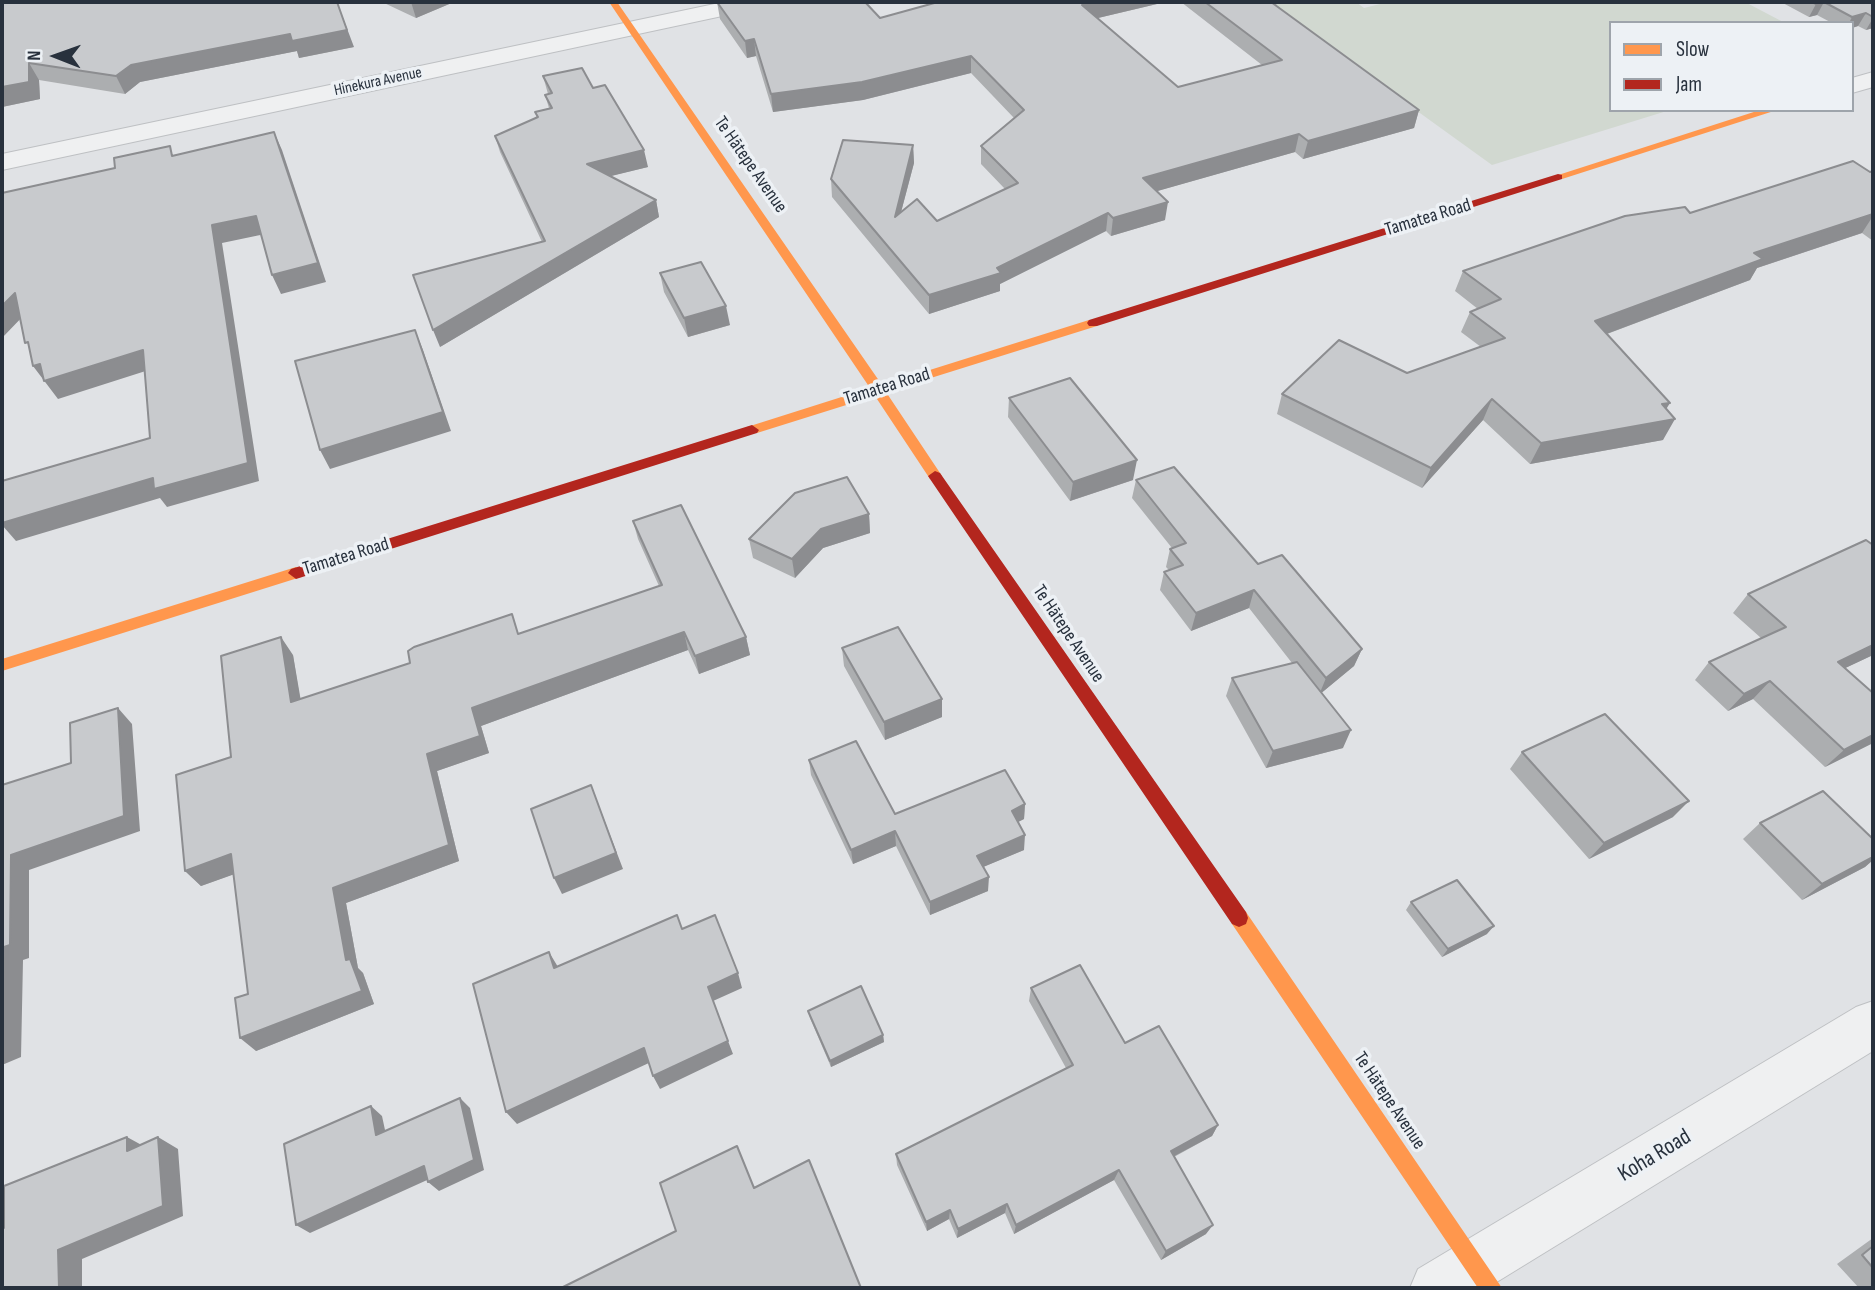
<!DOCTYPE html>
<html>
<head>
<meta charset="utf-8">
<style>
  body { margin:0 }
  #map { position:relative; width:1875px; height:1290px; overflow:hidden; background:#e0e2e5; font-family:"Sofia Sans Condensed",sans-serif }
  canvas { display:block }
  .frame { position:absolute; inset:0; border:4px solid #28313d; pointer-events:none }
  .legend { position:absolute; left:1609px; top:21px; width:245px; height:91px; box-sizing:border-box; background:#edf1f5; border:2px solid #9ea4ab; margin:0; padding:9px 12px; list-style:none; font-size:21px; color:#28313d }
  .legend li { display:flex; align-items:center; gap:14px; height:35px }
  .legend b { width:35px; border:2px solid #9ea4ab }
  .north { position:absolute; left:21px; top:21px; width:70px; height:70px; -webkit-text-stroke:5px #edf1f5; paint-order:stroke; rotate:271deg; font-size:19px; font-weight:700; line-height:28px; text-align:center; color:#28313d }
  .north::after { content:''; display:block; margin:auto; width:24px; height:32px; background:#28313d; clip-path:polygon(50% 0,100% 100%,50% 72%,0 100%) }
</style>
</head>
<body>
<div id="map">
<canvas width="1875" height="1290"></canvas>
<div class="frame"></div>
<ul class="legend">
<li><b style="height:9px;background:#ff974d"></b>Slow</li>
<li><b style="height:9px;background:#b3261e"></b>Jam</li>
</ul>
<div class="north">N</div>
</div>
<script>
const ctx = document.querySelector('canvas').getContext('2d');
ctx.lineJoin = 'round';
function fillPath(path, color) {
  ctx.fillStyle = color;
  ctx.fill(path, 'evenodd');
}
function trace(path, color, width, dash) {
  ctx.strokeStyle = color;
  ctx.lineWidth = width;
  ctx.lineCap = dash ? 'butt' : 'round';
  ctx.setLineDash(dash || []);
  ctx.stroke(path);
}
function write(font, color, halo, rows, align = 'center') {
  ctx.font = font + ' "Sofia Sans Condensed",sans-serif';
  ctx.lineWidth = 7;
  ctx.setLineDash([]);
  ctx.textBaseline = 'middle';
  ctx.strokeStyle = halo;
  ctx.fillStyle = color;
  for (const [text, x, y, turn = 0] of rows) {
    ctx.save();
    ctx.translate(x, y);
    ctx.rotate((+turn || 0) * Math.PI / 180);
    ctx.textAlign = isNaN(turn) ? turn : align;
    if (halo) ctx.strokeText(text, 0, 0);
    ctx.fillText(text, 0, 0);
    ctx.restore();
  }
}
fillPath(new Path2D(`
  M1266 2H1356L1364 8 1388 2H1745L1785 23H1611V110H1670L1492 165Z`), '#d1d8d0');
const street = new Path2D(`
  M724 2H766L763 7 755 9 2 170V154Z
  M1873 72V87L1852 93V78Z
  M1873 1001V1051L1487 1288H1410L1418 1269 1856 1007Z`);
trace(street, '#bec0c3', 2);
fillPath(street, '#eff0f1');
fillPath(new Path2D(`
  M609 2H617L882 385 1089 320H1097L1099 323 1097 326 886 392 942 476 940 479H930L875 396 757 433H747L745 430 747 427 870 388Z
  M1760 110H1777L1562 179 1552 177Z
  M296 567 304 573 301 577 2 671V659Z
  M1239 909 1246 912 1502 1288H1478L1232 924 1230 918 1232 912Z`), '#ff974d');
fillPath(new Path2D(`
  M1558 174 1562 175V179L1097 326H1089L1087 323 1089 320Z
  M752 425 759 430 757 433 296 579 288 573 291 569Z
  M935 471 940 473 1246 912 1248 918 1246 924 1239 927 1232 924 930 479 928 476Z`), '#b3261e');
fillPath(new Path2D(`
  M2 2 354 47 299 58 297 51 140 82 125 94 39 80 40 99 2 107Z
  M382 2H454L416 18Z
  M717 2 880 18 1157 4 1098 18 1178 87 1262 65 1181 2H1277L1276 6 1419 110 1414 128 1303 159 1295 152 1157 191 1165 220 1111 236 1106 231 1000 284V291L929 314 832 197 831 179 913 145 914 163 901 212 937 221 1005 189 981 164V146L1014 118 971 73 863 100 773 112 756 56 747 58 720 19Z
  M1781 2H1873V28L1866 30 1858 26 1852 28V23H1832L1817 15 1809 17Z
  M543 76 593 88 648 167 610 176 656 200 659 217 440 347 542 242 500 152 495 136 537 118 535 112 549 108 545 95 548 94Z
  M1873 171V241L1862 233 1757 268 1750 280 1607 334 1667 409 1663 440 1530 464 1483 420 1422 488 1277 414 1282 394 1407 373 1481 347 1461 332 1470 312 1478 309 1455 291 1463 271 1690 213Z
  M660 273 730 325 688 337 664 292Z
  M1009 398 1133 480 1070 501 1008 417Z
  M1136 480 1258 564 1362 649 1354 666 1321 693 1343 748 1266 768 1226 696 1232 678 1292 663 1249 608 1191 631 1160 590 1164 572 1169 570 1166 567 1170 549 1172 548 1132 498Z
  M869 514 870 533 823 548 795 578 753 558 749 539Z
  M633 521 746 637 750 655 699 674 688 650 481 726 489 753 437 771 459 861 346 903 358 968 363 973 374 1004 256 1051 234 874 201 886 185 871 293 655 300 699 520 634 659 586 638 539Z
  M1873 545V655L1845 668 1873 693V743L1825 767 1753 699 1728 711 1695 680 1709 662 1761 638 1733 613 1748 594Z
  M842 648 942 717 885 740 844 666Z
  M1522 752 1673 817 1589 859 1510 769Z
  M809 760 895 814 1025 804 1024 819 1018 822 1024 850 983 867 988 891 930 915 896 846 853 864 811 775Z
  M1760 823 1873 839V860L1865 867 1802 900 1743 839Z
  M1411 902 1487 934 1442 957 1406 910Z
  M1031 988 1125 1043 1218 1125 1212 1136 1174 1157 1206 1234 1161 1260 1114 1180 1014 1234 1005 1213 957 1238 949 1219 927 1231 897 1165 896 1154 1066 1068 1029 1001Z
  M808 1011 883 1035 884 1042 831 1067 810 1018Z
  M1873 1238V1288H1859L1837 1264Z`), '#acaeb0');
fillPath(new Path2D(`
  M337 2 354 47 299 58 297 51 140 82 125 94 116 76 131 65Z
  M411 2H454L416 18Z
  M1096 2H1158L1157 4 1081 22 1082 5Z
  M1824 2 1817 15 1809 17 1816 4Z
  M1866 13 1858 26 1852 28V23H1849L1852 17Z
  M1873 18V28L1866 30Z
  M754 39 756 56 747 58 745 41Z
  M971 56V73L863 100 773 112 771 94Z
  M29 63 39 80 40 99 2 107V87Z
  M1419 110 1414 128 1303 159 1308 141Z
  M274 132 282 150 326 282 281 294 272 275Z
  M1299 134 1295 152 1140 196 1143 178Z
  M913 145 914 163 895 235V217Z
  M644 150 648 167 591 181 587 164Z
  M656 200 659 217 440 347 433 330Z
  M1168 202 1165 220 1111 236 1113 218Z
  M1108 213 1106 231 1000 284V291L929 314V295L997 268Z
  M1873 214V216L1862 233 1757 268 1750 280 1585 342 1595 321 1754 253Z
  M256 216 265 234 222 243 259 481 167 507 160 498 16 541 2 525V523L153 478 212 225Z
  M15 293 27 312 2 338V306Z
  M726 306 730 325 688 337 684 318Z
  M415 330 423 350 451 431 330 469 320 450Z
  M143 350 155 368 58 399 33 366 40 364Z
  M1492 399 1483 420 1422 488 1431 468Z
  M1670 403 1658 422 1675 419 1663 440 1530 464 1541 443 1662 404Z
  M1137 460 1133 480 1070 501 1073 482Z
  M869 514 870 533 823 548 795 578 792 559 821 529Z
  M1254 590 1249 608 1191 631 1196 613Z
  M684 632 688 650 481 726 489 753 437 771 459 861 346 903 358 968 363 973 374 1004 256 1051 240 1038 346 960 333 888 427 754 472 708Z
  M281 637 293 655 304 719 291 702Z
  M746 637 750 655 699 674 695 656Z
  M1873 645V655L1820 680 1838 662Z
  M1362 649 1354 666 1319 695 1326 678Z
  M1770 681 1753 699 1728 711 1744 694Z
  M942 699V717L885 740 884 722Z
  M118 708 132 724 140 831 29 870V958L23 960 21 1057 2 1065 4 947 11 855Z
  M1351 730 1343 748 1266 768 1273 751Z
  M1873 735V743L1825 767 1844 750Z
  M591 785 623 869 562 894 554 878Z
  M1689 801 1673 817 1589 859 1604 843Z
  M1025 804 1024 819 1010 826 1012 811Z
  M895 831 896 846 853 864 851 850Z
  M1025 835 1024 850 976 870 977 856Z
  M231 854 246 870 201 886 185 871Z
  M1873 857V860L1865 867 1802 900 1822 884Z
  M989 877 988 891 930 915V902Z
  M1494 926 1487 934 1442 957 1448 949Z
  M549 952 558 967 554 968Z
  M738 973 742 988 713 1001 708 987Z
  M883 1035 884 1042 831 1067 830 1061Z
  M728 1041 733 1054 660 1089 653 1076Z
  M644 1048 651 1062 517 1124 506 1112Z
  M460 1098 470 1108 484 1170 439 1191 428 1182Z
  M371 1106 382 1116 388 1144 376 1135Z
  M1218 1125 1212 1136 1165 1161 1171 1151Z
  M127 1137 147 1148 127 1151Z
  M158 1137 178 1149 183 1216 82 1259V1288H59L58 1250Z
  M424 1166 436 1176 310 1233 296 1225Z
  M1119 1170 1114 1180 1014 1234 1016 1225Z
  M1007 1204 1005 1213 957 1238 958 1229Z
  M950 1210 949 1219 927 1231 926 1222Z
  M1213 1225 1206 1234 1161 1260 1166 1251Z`), '#8c8d90');
const building = new Path2D(`
  M2 2H337L347 30 292 41 290 34 131 65 116 76 29 63V82L2 87Z
  M717 2H865L880 18 938 2H1096L1082 5 1178 87 1282 60 1205 2H1274H1271L1419 110 1308 141 1299 134 1143 178 1168 202 1113 218 1108 213 997 268 1001 273 929 295 831 179 843 140 913 145 895 217 917 199 937 221 1018 183 981 146 1024 110 971 56 862 82 771 94 754 39 745 41Z
  M1812 2H1873V17L1866 13 1852 17 1824 2 1816 4Z
  M582 68 593 88 605 85 644 150 587 164 656 200 433 330 413 275 545 241 495 136 538 117 535 112 552 108 545 95 552 93 543 76Z
  M274 132 318 263 272 275 256 216 212 225 248 463 154 489 153 478 2 523V481L150 438 143 350 44 381 40 364 33 366 28 342 25 343 15 293 2 306V193L115 168 114 158 170 146 172 156Z
  M1853 161 1870 172 1873 171V214L1754 253 1763 259 1595 321 1670 403 1662 404 1675 419 1541 443 1492 399 1431 468 1282 394 1339 340 1407 373 1505 338 1470 312 1501 299 1463 271 1625 216 1685 207 1690 213Z
  M701 262 726 306 684 318 660 273Z
  M415 330 443 412 320 450 295 361Z
  M1070 378 1137 460 1073 482 1009 398Z
  M1174 467 1258 564 1282 555 1362 649 1326 678 1254 590 1196 613 1164 572 1183 565 1170 549 1186 543 1136 480Z
  M847 477 869 514 821 529 792 559 749 539 795 493Z
  M681 505 746 637 695 656 684 632 472 708 480 736 427 754 449 845 333 888 346 960 350 959 362 991 240 1038 235 998 248 994 231 854 185 871 176 775 231 757 221 656 281 637 291 702 410 663 408 651 414 647 512 614 518 634 662 585 633 521Z
  M1866 540 1873 545V645L1838 662 1873 693V735L1844 750 1770 681 1744 694 1709 662 1786 627 1748 594Z
  M898 627 942 699 884 722 842 648Z
  M1297 662 1351 730 1273 751 1232 678Z
  M118 708 124 816 11 855 10 945 4 947 2 1017V785L71 763 70 723Z
  M1605 714 1689 801 1604 843 1522 752Z
  M856 741 895 814 1005 770 1025 804 1012 811 1025 835 977 856 989 877 930 902 895 831 851 850 809 760Z
  M591 785 616 853 554 878 531 809Z
  M1823 791 1873 839V857L1822 884 1760 823Z
  M1457 880 1494 926 1448 949 1411 902Z
  M677 915 682 929 715 915 738 973 708 987 728 1041 653 1076 644 1048 506 1112 473 984 549 952 554 968Z
  M1080 965 1125 1043 1159 1026 1218 1125 1171 1151 1213 1225 1166 1251 1119 1170 1016 1225 1007 1204 958 1229 950 1210 926 1222 896 1154 1073 1065 1031 988Z
  M861 986 883 1035 830 1061 808 1011Z
  M460 1098 474 1160 428 1182 424 1166 296 1225 284 1144 371 1106 376 1135Z
  M127 1137V1151L158 1137 163 1206 58 1250 59 1288H2V1228H4V1186Z
  M737 1146 754 1188 809 1160 861 1288H561L676 1231 660 1183Z
  M1873 1246V1268L1862 1255Z`);
fillPath(building, '#c8cacd');
trace(building, '#8c8d90', 2);
write('16px', '#28313d', '#edf1f5', [
  ["Hinekura Avenue",378,82,-12]
]);
write('19px', '#28313d', '#edf1f5', [
  ["Te Hātepe Avenue",750,165,55],
  ["Tamatea Road",1428,218,-17],
  ["Tamatea Road",887,387,-17],
  ["Tamatea Road",346,557,-17],
  ["Te Hātepe Avenue",1068,634,56],
  ["Te Hātepe Avenue",1389,1101,56]
]);
write('23px', '#28313d', '#edf1f5', [
  ["Koha Road",1655,1156,-31]
]);
</script>
</body>
</html>
